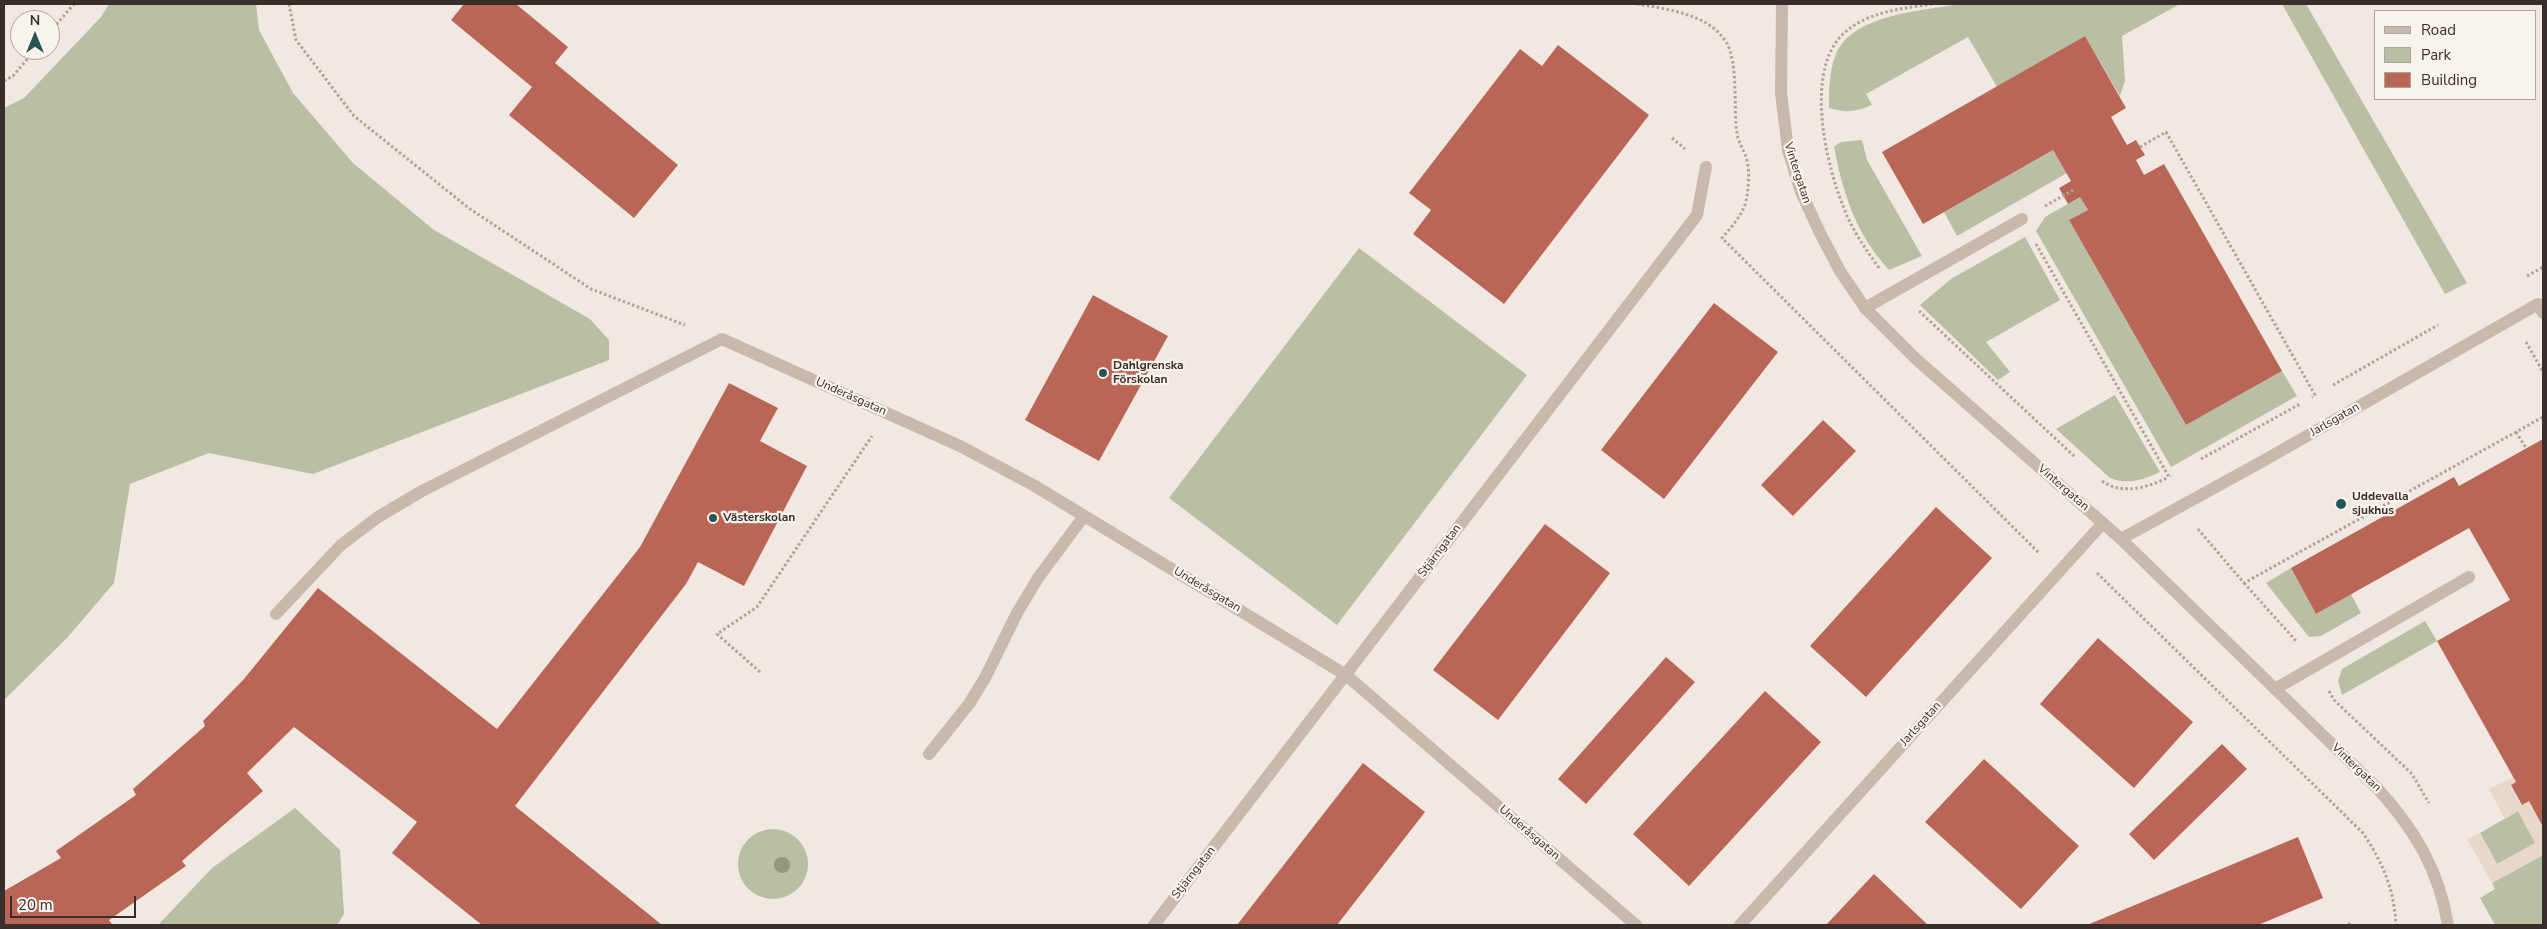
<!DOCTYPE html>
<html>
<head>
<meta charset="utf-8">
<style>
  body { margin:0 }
  #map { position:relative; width:2547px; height:929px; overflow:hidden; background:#f1e8e1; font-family:"Nunito Sans",sans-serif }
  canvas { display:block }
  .frame { position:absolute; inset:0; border:5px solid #382e2b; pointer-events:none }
  .legend { position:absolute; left:2374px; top:10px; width:162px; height:90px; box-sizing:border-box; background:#f9f3ed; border:1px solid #aca49f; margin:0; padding:6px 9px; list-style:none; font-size:15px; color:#382e2b }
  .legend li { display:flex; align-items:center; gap:10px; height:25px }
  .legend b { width:25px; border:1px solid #aca49f }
  .north { position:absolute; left:10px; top:10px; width:50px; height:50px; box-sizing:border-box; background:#f9f3ed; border:1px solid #aca49f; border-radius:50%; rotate:0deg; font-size:14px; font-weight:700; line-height:20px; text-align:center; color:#382e2b }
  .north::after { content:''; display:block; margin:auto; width:18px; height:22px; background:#255655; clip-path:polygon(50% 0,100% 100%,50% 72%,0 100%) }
  .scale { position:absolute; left:10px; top:896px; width:126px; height:22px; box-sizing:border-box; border:2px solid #382e2b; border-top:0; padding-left:6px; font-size:15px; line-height:18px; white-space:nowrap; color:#382e2b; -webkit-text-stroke:4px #f9f3ed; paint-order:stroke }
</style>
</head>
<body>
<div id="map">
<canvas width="2547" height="929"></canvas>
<div class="frame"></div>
<ul class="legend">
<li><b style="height:6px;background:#c9b8ae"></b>Road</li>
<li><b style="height:14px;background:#b8bfa2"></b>Park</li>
<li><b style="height:14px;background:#ba6656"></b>Building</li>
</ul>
<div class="north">N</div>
<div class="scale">20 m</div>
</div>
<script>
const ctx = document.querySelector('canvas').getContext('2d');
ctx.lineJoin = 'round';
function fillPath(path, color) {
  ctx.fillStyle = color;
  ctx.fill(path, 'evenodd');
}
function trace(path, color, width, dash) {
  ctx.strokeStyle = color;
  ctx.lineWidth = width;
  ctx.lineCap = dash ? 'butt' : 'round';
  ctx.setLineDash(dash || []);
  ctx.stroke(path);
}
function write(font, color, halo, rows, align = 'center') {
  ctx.font = font + ' "Nunito Sans",sans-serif';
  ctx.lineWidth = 4.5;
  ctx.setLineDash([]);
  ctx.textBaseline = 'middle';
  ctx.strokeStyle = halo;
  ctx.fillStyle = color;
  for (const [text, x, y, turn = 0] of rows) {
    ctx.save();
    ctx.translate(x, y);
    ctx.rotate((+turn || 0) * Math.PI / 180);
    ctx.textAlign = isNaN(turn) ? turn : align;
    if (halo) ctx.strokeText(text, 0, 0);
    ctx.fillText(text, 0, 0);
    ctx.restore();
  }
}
fillPath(new Path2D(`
  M109 4H256L259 30 293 93 353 163 434 230 590 319 609 340V360L313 474 209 453 130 484 114 583 67 638 4 700V108L24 98 101 17Z
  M1959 4H2180L2122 36 2125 80 2120 96 2085 36 1997 87 1968 37 1866 94 1872 105C1856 112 1845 113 1829 108 1829 90 1829 71 1836 54 1853 14 1922 11 1959 4Z
  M2282 4H2306L2467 283 2445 294Z
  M1862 140 1867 160 1922 256 1889 270C1856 234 1843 194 1834 147L1841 142Z
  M2053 150 2067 173 1957 236 1944 212Z
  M2080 197 2088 210 2069 220 2186 425 2282 371 2297 396 2171 467 2036 231 2045 217Z
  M2025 237 2060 300 1986 342 2010 372 1998 380 1920 305 1951 279Z
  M1359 248 1527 375 1337 625 1169 498Z
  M2115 395 2160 472C2143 480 2128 485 2110 478L2056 429Z
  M2291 568 2316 614 2351 594 2361 613 2321 636 2309 637 2266 583Z
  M2425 621 2437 641 2342 695 2338 681 2342 669Z
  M295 808 340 850 344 914 337 925H158L212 868Z
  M2518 811 2536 843 2497 864 2480 833Z
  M738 864a35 35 0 1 1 70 0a35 35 0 1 1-70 0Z
  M2543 855V925H2495L2480 898 2495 889 2492 883Z`), '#b8bfa2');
fillPath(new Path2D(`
  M2513 777 2516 782 2511 786 2521 805 2529 801 2543 827V855L2492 883 2467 839 2480 833 2497 864 2535 843 2518 811 2505 819 2489 789Z`), '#e7d8ca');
fillPath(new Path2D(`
  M464 4H516L568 47 555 63 678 165 634 218 509 115 532 87 451 20Z
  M2085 36 2126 108 2111 117 2127 145 2136 140 2140 147 2145 155 2136 160 2144 175 2164 164 2282 371 2186 425 2069 220 2088 210 2080 197 2068 204 2059 188 2071 181 2053 150 1923 224 1882 152Z
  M1558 45 1649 115 1504 304 1413 234 1431 210 1409 193 1520 49 1542 66Z
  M1093 295 1168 336 1099 461 1025 420Z
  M1714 303 1778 352 1664 499 1601 450Z
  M729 383 778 408 760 441 807 466 744 586 698 562 686 584 515 806 662 925H482L392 853 417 822 294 727 247 773 263 791 182 861 186 866 109 920 112 924 4 925V891L61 858 56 851 136 795 133 789 205 726 203 721 244 679 318 588 497 729 640 547Z
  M1823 420 1856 451 1793 516 1761 485Z
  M2543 439V827L2529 801 2522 805 2511 785 2516 782 2437 641 2510 600 2469 528 2316 614 2291 568 2454 477 2459 486Z
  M1936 507 1992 558 1866 697 1810 646Z
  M1545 524 1610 573 1498 720 1433 670Z
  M2098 638 2193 722 2134 788 2040 704Z
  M1666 657 1695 682 1586 804 1558 779Z
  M1765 691 1821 742 1689 886 1633 834Z
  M2222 744 2247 769 2154 860 2129 834Z
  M1984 759 2079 846 2021 909 1925 822Z
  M1363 763 1425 812 1337 925H1237Z
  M2298 837 2323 898 2258 925H2087Z
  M1874 874 1928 925H1826Z`), '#ba6656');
trace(new Path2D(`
  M289 4 296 40 354 116 470 209 591 289 685 325
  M1637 4C1667 9 1709 14 1726 42 1739 63 1733 108 1737 133 1738 141 1742 147 1745 154 1750 167 1749 183 1747 196 1745 213 1732 226 1722 238L2039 553
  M50 32 74 4
  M4 81 13 76 35 50
  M1672 138 1685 149
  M2140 147 2166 132 2315 395 2312 397
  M2045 206 2075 189
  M2036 244 2169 477 2171 476
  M1879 268C1869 254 1860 241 1852 226 1829 182 1801 74 1843 34 1868 11 1901 9 1932 4
  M2527 276 2543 267
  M1919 311 2075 457
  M2526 342 2543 372
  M2333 385 2438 325
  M2516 432 2526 448
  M2201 459 2300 404
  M2102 481C2122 495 2146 488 2167 478
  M2198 529 2244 583 2543 417
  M2097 573 2363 833C2383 863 2394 889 2396 925
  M2244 583 2297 642
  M760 672 717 634 757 607 872 436
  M2329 691 2334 700 2412 774 2429 803
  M2349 925 2350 920`), '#b4a298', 3, [2.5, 2.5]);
trace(new Path2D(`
  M1865 308 2022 219
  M2121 539 2263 461 2538 304 2543 313
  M276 614 341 545 378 517 422 491 722 339 960 446 1035 486 1346 675
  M2275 689 2469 577
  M929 754 969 704 985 678 1017 613 1038 578 1084 516`), '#c9b8ae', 12);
trace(new Path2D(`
  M1782 4 1781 93 1788 150 1801 192 1820 233 1840 271 1865 308 1916 359 2121 539 2378 789C2415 830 2439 870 2448 925
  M1346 675 1636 925
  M1154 925 1697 215 1706 167
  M1740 925 2103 523`), '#c9b8ae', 12);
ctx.fillStyle = '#959780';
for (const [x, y] of [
  [782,865]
]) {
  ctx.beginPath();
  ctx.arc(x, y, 8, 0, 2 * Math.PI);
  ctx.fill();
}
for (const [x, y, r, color] of [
  [1103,373,5,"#255655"],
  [2341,504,6,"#255655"],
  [713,518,5,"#255655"]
]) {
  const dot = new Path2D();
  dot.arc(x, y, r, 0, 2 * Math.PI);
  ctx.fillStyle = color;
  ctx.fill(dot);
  trace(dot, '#f9f3ed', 2);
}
write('12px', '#382e2b', '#f9f3ed', [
  ["Vintergatan",1797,173,72],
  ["Underåsgatan",851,397,24],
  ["Jarlsgatan",2335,420,-30],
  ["Vintergatan",2063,488,41],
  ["Stjärngatan",1440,551,-53],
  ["Underåsgatan",1207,590,31],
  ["Jarlsgatan",1921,724,-48],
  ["Vintergatan",2356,768,44],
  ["Underåsgatan",1529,833,41],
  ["Stjärngatan",1194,873,-52]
]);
write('bold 12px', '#382e2b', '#f9f3ed', [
  ["Dahlgrenska",1113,366],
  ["Förskolan",1113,380],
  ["Uddevalla",2352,497],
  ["sjukhus",2352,511],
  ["Västerskolan",723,518]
], 'left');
</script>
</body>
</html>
